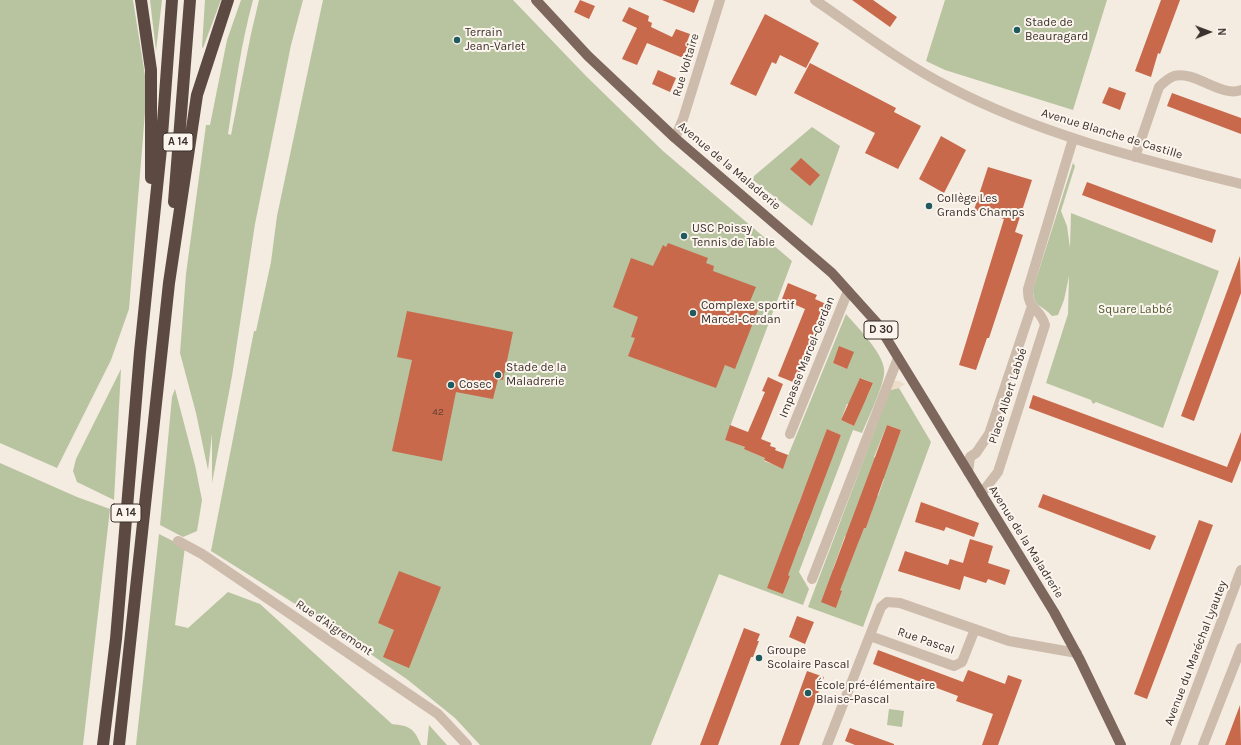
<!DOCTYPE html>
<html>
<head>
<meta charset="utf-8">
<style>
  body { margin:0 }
  #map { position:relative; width:1241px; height:745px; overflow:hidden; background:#f4ebe1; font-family:Karla,sans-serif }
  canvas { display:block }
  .north { position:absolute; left:1189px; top:12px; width:40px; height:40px; -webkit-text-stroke:3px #fbf5ee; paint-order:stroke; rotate:89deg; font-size:11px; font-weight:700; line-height:16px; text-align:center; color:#3b302b }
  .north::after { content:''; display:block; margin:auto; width:14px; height:18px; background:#3b302b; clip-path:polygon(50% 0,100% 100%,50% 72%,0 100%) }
</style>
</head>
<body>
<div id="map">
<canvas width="1241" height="745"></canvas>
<div class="north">N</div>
</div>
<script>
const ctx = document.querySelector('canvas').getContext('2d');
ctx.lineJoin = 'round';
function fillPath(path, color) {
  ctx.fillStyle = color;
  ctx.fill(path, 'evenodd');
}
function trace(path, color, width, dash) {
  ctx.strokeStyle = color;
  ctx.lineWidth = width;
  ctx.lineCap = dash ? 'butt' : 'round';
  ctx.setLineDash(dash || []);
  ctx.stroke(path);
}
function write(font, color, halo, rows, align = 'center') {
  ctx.font = font + ' Karla,sans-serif';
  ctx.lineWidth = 4;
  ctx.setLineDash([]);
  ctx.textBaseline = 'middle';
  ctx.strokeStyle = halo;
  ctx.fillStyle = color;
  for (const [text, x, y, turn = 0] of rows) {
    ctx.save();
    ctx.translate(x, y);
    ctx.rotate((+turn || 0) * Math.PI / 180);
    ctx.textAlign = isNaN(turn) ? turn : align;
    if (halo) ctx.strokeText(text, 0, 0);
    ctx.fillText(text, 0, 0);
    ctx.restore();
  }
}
fillPath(new Path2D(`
  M0 0H133L147 88 129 309 111 360 57 468 0 443Z
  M150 0H162L156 51Z
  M205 0H221L203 48 202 47Z
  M241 0H253C241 44 235 89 228 134L231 135 251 34 259 0H303L291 45 255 224 232 376 212 483V434L208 470 196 413 180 353 186 274 206 125H210L227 40Z
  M323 0H513L586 76 663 151 792 261 725 440 745 447V449L765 458 764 461 783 468 846 314C857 327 888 357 884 375 881 392 869 416 862 433L853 430 799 572 809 589 803 605 719 574 651 745H480L455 718 408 680 327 624 211 551 254 331H256L271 262 277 216ZM840 347 847 369 833 363ZM861 378 873 383 867 397 855 392ZM847 404 861 409 854 426 841 420ZM827 429 841 435 835 450ZM805 488 819 493 813 508 799 503ZM809 520 803 536 789 531ZM785 541 799 547 792 563ZM775 570 790 576 783 594Z
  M945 0H1107L1073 110 945 70 926 61Z
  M812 127 840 146 812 226 753 180 754 176Z
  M1073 163 1075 166 1061 211 1067 226 1070 248 1071 213 1219 271 1163 428 1096 402 1093 404 1091 400 1046 383 1068 314 1069 276 1064 300 1058 315 1052 316C1042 304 1033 308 1033 289Z
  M121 369 114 500 77 482 73 471 76 459Z
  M899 388 931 442 863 627 808 607 890 390ZM887 425 901 430 888 463 874 457ZM870 473 884 479 878 496 864 491ZM858 505 872 511 866 528 852 523ZM845 536 859 541 846 574 833 569ZM828 586 842 591 836 608Z
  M175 389 195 465 202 500 197 531 183 537 160 525 172 397Z
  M0 463 77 497 110 509 83 745H0Z
  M159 534 185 547 175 625 188 628 228 592 260 604 392 724C410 726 414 728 421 745H136Z
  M889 709 904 711 902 727 887 725Z
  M429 725 447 745H427Z`), '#b8c4a0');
fillPath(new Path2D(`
  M894 381H899L905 384 899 388 890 390Z`), '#ecdcc8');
fillPath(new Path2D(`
  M580 0 595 6 589 19 574 12Z
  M662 0H699L694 13Z
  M852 0H873L897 17 890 27Z
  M1161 0H1180L1160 54 1158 53 1151 77 1135 71Z
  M629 7 649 16 648 21 652 23 651 27 672 37 676 29 690 34 687 42 689 43 683 58 647 43 637 65 622 59 637 28 622 21Z
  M765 14 819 43 806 68 780 55 776 64 772 62 756 96 730 84Z
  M810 63 896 108 894 112 921 126 898 169 865 153 875 133 794 93Z
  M658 70 676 78 670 92 652 84Z
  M1109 87 1126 93 1120 110 1102 103Z
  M1172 93 1241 118V134L1167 106Z
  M941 136 966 150 944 193 919 179Z
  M801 158 820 175 810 186 790 169Z
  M988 167 1032 180 1015 232 1023 235 989 338H987L976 370 959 365 1004 219 974 210Z
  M1087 182 1216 230 1212 243 1082 195Z
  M668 243 708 258 706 263 714 266 713 271 756 287 748 306 758 310 735 369 725 365 716 388 628 356 635 338 631 337 638 317 613 307 631 258 653 266 663 245 666 247Z
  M1240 256 1241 293 1194 421 1181 416Z
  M788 283 817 295 815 299 826 304 822 314 827 316 823 326H820L800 373 797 371 793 382 778 376 805 309 782 299Z
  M407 311 513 332 503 380 498 379 493 399 456 392 442 461 392 451 412 360 397 357Z
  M839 346 854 352 847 369 833 363Z
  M768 377 783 384 761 439 771 443 770 446 776 448 775 450 788 455 783 469 764 460 765 458 744 449 745 447 725 440 730 425 748 432 765 392 762 391Z
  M860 378 873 383 854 426 841 420Z
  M1033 395 1227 467 1241 432V460L1232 483 1029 408Z
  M887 425 901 430 872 511 866 528H864L840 590 842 591 836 608 821 602Z
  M827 429 841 435 788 575 790 576 783 594 767 588Z
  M1043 494 1156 536 1150 550 1038 507Z
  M921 502 979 523 974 537 946 527 944 531 915 522Z
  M1199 520 1213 525 1147 699 1134 694Z
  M970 539 993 546 988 563 1010 570 1005 585 988 579 986 583 964 576 960 590 898 571 905 551 948 565 950 559 963 563Z
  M399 571 441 587 409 668 383 657 394 630 378 623Z
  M797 616 814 622 805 644 789 637Z
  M744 628 760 634 757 641H759L753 657H751L718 745H700Z
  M878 650 963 682 968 670 1005 684 1008 675 1022 680 998 745H982L993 714 956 701 958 696 873 664Z
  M807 671 824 677 799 745H780Z
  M1240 705 1241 745H1225Z
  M850 728 894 744V745H855L845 741Z`), '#c8694b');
trace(new Path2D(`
  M815 0C859 30 902 63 949 87 1041 135 1141 159 1241 184
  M675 138 683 119 720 0
  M1135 157 1159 87C1164 82 1168 78 1174 76 1194 70 1222 98 1241 90
  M790 434 848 291
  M968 472 970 457 976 453 989 434 1032 306
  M981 494 998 472 1045 325C1040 307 1027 310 1028 289L1073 139
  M178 541 202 554 438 714 467 745
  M812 579 898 358
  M870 636 954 666 962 662 975 629
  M827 745 881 607 887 602 900 603 1009 641 1077 653
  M1175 745 1241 570
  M1203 745 1241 648`), '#cdbbac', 10);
trace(new Path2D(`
  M536 0 588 56 675 138 832 273 877 323 1054 612 1080 660 1121 745`), '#7d675c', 10);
trace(new Path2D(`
  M141 0 151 70V178
  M174 202 190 0
  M103 745 116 639 140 352 161 149 172 0
  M119 745 169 283 197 95 228 0`), '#5c4a42', 12);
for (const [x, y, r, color] of [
  [1017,30,4,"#1f5a5e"],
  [457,40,4,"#1f5a5e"],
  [929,206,4,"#1f5a5e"],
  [684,236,4,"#1f5a5e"],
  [693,313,4,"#1f5a5e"],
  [498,375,4,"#1f5a5e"],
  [451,385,4,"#1f5a5e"],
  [759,658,4,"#1f5a5e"],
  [808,693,4,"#1f5a5e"]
]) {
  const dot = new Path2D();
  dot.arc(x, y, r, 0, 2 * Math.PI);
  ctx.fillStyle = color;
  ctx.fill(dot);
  trace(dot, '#fbf5ee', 1.5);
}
write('10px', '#5e3e33', null, [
  ["42",438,412]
]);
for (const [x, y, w] of [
  [178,142,30],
  [881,330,34],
  [126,513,30]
]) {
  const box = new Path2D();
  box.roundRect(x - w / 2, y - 9, w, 18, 3);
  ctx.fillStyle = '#fbf5ee';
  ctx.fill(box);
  trace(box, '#3b302b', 1);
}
write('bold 11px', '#3b302b', null, [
  ["A 14",178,142],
  ["D 30",881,330],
  ["A 14",126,513]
]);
write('12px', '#3b302b', '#fbf5ee', [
  ["Stade de",1025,23],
  ["Beauragard",1025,37],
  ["Terrain",465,33],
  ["Jean-Varlet",465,47],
  ["Collège Les",937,199],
  ["Grands Champs",937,213],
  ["USC Poissy",692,229],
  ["Tennis de Table",692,243],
  ["Complexe sportif",701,306],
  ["Marcel-Cerdan",701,320],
  ["Stade de la",506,368],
  ["Maladrerie",506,382],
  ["Cosec",459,385],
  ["Groupe",767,651],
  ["Scolaire Pascal",767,665],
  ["École pré-élémentaire",816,686],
  ["Blaise-Pascal",816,700]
], 'left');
write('12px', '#3b302b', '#fbf5ee', [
  ["Rue Voltaire",686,65,-73],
  ["Avenue Blanche de Castille",1112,134,17],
  ["Avenue de la Maladrerie",729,166,40],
  ["Impasse Marcel-Cerdan",807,357,-68],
  ["Place Albert Labbé",1008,396,-72],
  ["Avenue de la Maladrerie",1026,542,58],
  ["Rue d'Aigremont",334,628,34],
  ["Rue Pascal",926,641,19],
  ["Avenue du Maréchal Lyautey",1196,653,-69]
]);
write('12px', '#4a5a2e', '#fbf5ee', [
  ["Square Labbé",1135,310]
]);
</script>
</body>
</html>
